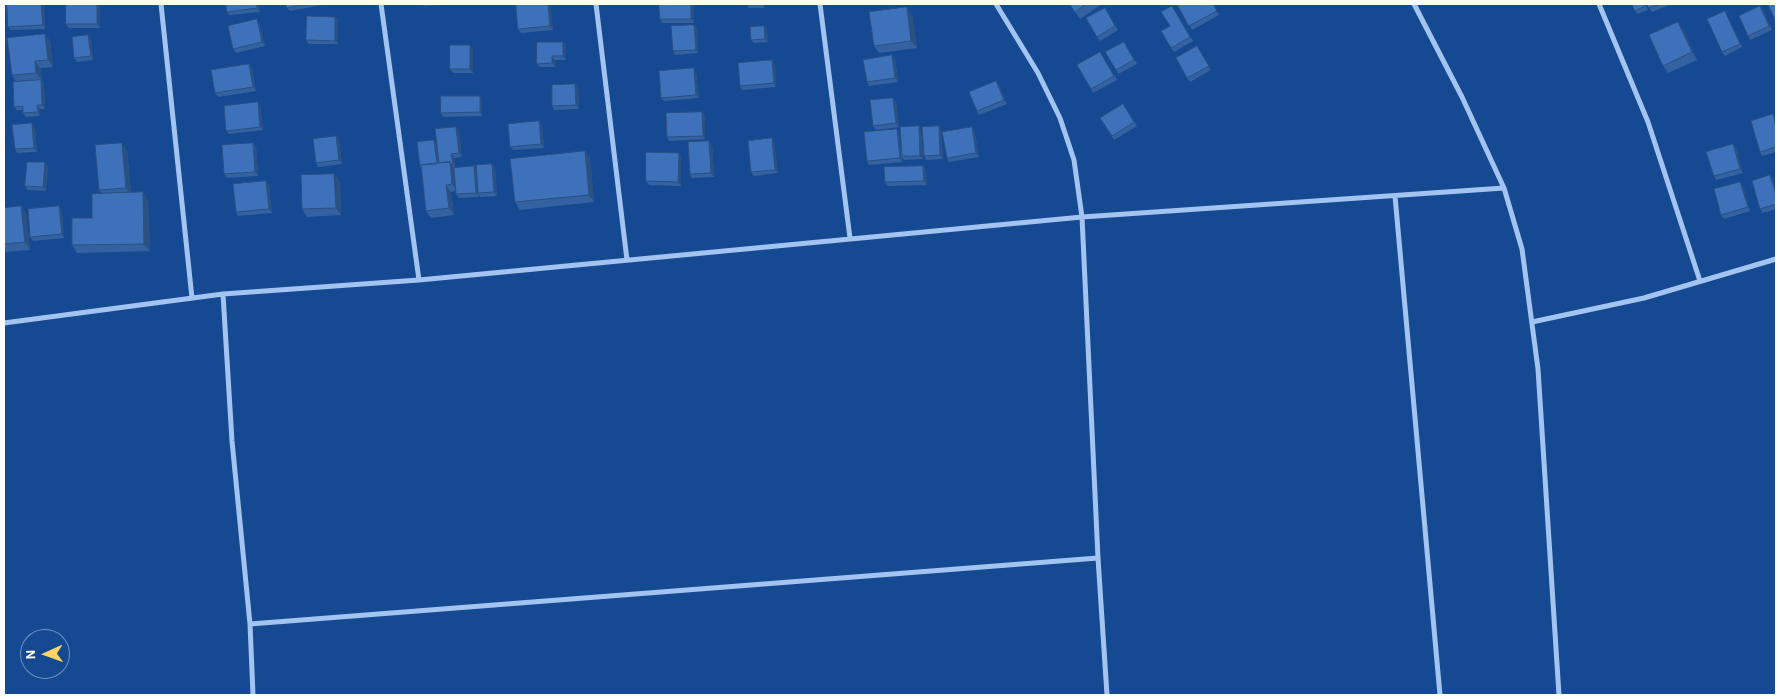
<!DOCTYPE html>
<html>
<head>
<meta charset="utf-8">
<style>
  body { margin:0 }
  #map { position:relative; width:1780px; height:699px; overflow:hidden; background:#154992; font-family:"Alegreya Sans",sans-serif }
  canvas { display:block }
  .frame { position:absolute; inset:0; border:5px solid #fff; pointer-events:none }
  .north { position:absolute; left:20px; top:629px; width:50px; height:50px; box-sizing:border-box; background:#154992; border:1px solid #7392be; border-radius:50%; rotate:268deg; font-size:14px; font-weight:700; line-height:20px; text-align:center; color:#fff }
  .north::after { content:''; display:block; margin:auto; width:18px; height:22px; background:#ffd563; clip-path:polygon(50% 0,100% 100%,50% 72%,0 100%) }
</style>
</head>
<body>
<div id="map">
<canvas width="1780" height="699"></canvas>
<div class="frame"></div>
<div class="north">N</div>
</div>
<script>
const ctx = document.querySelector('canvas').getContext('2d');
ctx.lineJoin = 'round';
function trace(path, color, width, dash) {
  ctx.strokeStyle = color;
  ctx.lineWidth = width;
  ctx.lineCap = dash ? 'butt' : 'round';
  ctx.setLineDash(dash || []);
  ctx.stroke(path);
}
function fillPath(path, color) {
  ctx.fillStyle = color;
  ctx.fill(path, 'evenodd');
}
trace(new Path2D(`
  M161 4 192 298
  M596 4 627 260
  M820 4 850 238
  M996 4 1038 73 1060 118 1074 160 1082 217 1098 558
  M1414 4 1462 97 1504 188 1522 249 1538 369 1559 695
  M1599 4 1648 122 1700 281
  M1395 196 1440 695
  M419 280 1082 217 1504 188
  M1532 322 1644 298 1776 259
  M4 323 223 294
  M250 624 232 441 223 294 419 280 381 4
  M253 695 250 624 1098 558 1107 695`), '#a3c4f1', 5);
fillPath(new Path2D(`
  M7 4H44L45 29 11 30 8 27Z
  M66 4H100V28H69L66 24Z
  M226 4H259L260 12 229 15 227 12Z
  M286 4H327L290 11 287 8Z
  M423 4H454L424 6Z
  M516 4H550L553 30 521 33 518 29Z
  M659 4H694V23H662L660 19Z
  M764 4V8H749L747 5Z
  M1070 4H1102L1080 19Z
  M1178 4H1213L1219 15 1192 30Z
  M1645 4 1648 10 1638 14 1635 11Z
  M1647 4H1672L1652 12Z
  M1172 6 1193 41 1174 52 1171 48 1170 26Z
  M1763 10 1772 30 1750 40 1748 36Z
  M1107 11 1118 30 1100 41 1097 37Z
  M1725 11 1727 15 1742 47 1725 56 1722 52Z
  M912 14 917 48 879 53 874 46Z
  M335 17 338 20V44H309L306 40Z
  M259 23 265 46 236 53 233 49Z
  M694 25 697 29 698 53 675 55 673 51Z
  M764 26 767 30 768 42 754 43 751 40Z
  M1683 29 1697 60 1668 73 1663 66Z
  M45 34 50 41 53 67 40 68 42 80 35 81 41 80 44 84 45 109H40V116L26 117 23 113V110H17L14 107 16 82 12 75Z
  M88 35 91 39 93 60 77 62 74 58Z
  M563 42 566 45V60H555V67H540L537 64Z
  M1124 42 1137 64 1118 74 1116 70Z
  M1197 46 1211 70 1190 82 1187 78Z
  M473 49V73H453L450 69Z
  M1100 52 1117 80 1093 93 1091 89Z
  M895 59 898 82 869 86 867 82Z
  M775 64 776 87 742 90 740 86Z
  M252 68 256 91 218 97 215 93Z
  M696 72 699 98 664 101 661 98Z
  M996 81 999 85 1007 104 979 115 977 111Z
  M578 88 579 109 554 110 552 106Z
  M480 96 482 99V116L443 117 441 113Z
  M896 101 899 127 876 130 873 126Z
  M1123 104 1137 126 1114 140 1100 118Z
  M260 106 263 130 229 134 226 131Z
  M702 112 705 116V139L669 141 667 137Z
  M1773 114 1775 118 1776 121V152L1762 156 1760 152Z
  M539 121 542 125 544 148 513 150 510 147Z
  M919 126 921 130 923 159 904 160 902 157V162L869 165 867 161 897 129 899 133 901 152Z
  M939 126 941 130 943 159 926 160 924 156Z
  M35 127 37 152 17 153 15 149Z
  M972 127 974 130 979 157 949 162 947 158Z
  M459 131 462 157 454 158 455 167 454 168 476 169 492 164 495 167 497 196 480 197 479 194V197L459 198 456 194V191L451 192 454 215 431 218 426 211 422 169 420 167 434 140 436 144Z
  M336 136 339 140 342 164 318 167 316 163Z
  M772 138 774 142 778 173 754 176 751 172Z
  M253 143 256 147 258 176 227 178 224 174Z
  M1733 144 1736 148 1743 173 1716 180 1714 176Z
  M712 145 714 177 692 178 690 174Z
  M127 150 131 193 148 200 150 251 77 253 72 245 92 218 102 194 99 190Z
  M585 151 590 158 594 202 520 210 515 202Z
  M679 153 681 157V186L649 185 646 181Z
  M48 166 46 191 28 190 25 186Z
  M926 170 927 185 888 186 885 182Z
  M1770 175 1773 179 1776 190V209L1763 213 1760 209Z
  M266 181 269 185 272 213 238 216 236 212Z
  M340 181 341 215 307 217 302 209Z
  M1740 182 1743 186 1750 211 1724 219 1721 215Z
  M21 206 26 214 30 250 4 252V208Z
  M62 210 64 238 33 241 30 237Z`), '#3462a0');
fillPath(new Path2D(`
  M41 4H44L45 29 43 25Z
  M97 4H100V28L97 24Z
  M257 4H259L260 12 257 8Z
  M548 4H550L553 30 550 26Z
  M691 4H694V23L691 19Z
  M1760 6 1763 10 1772 30 1769 26Z
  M907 7 912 14 917 48 911 41Z
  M335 17 338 20V44L335 41Z
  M257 19 259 23 265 46 262 42Z
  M1678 22 1683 29 1697 60 1692 52Z
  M694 25 697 29 698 53 696 50Z
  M764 26 767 30 768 42 765 39Z
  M45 34 50 41 53 67 48 60Z
  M88 35 91 39 93 60 91 56Z
  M563 42 566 45V60L563 56Z
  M470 45 473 49V73L470 69Z
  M892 55 895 59 898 82 895 78Z
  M552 56 555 60V67L552 63Z
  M772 60 775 64 776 87 774 83Z
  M35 61 40 68 42 80 36 73Z
  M249 64 252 68 256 91 253 87Z
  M694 68 696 72 699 98 696 95Z
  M41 80 44 84 45 109 42 105Z
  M996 81 999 85 1007 104 1004 100Z
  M575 84 578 88 579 109 576 105Z
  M480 96 482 99V116L480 112Z
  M893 98 896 101 899 127 896 123Z
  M258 102 260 106 263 130 260 127Z
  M37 105 40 109V116L38 112Z
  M702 112 705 116V139L703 136Z
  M1773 114 1775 118 1776 127Z
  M539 121 542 125 544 148 541 144Z
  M32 123 35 127 37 152 34 148Z
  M919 126 921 130 923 159 920 156Z
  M939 126 941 130 943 159 940 155Z
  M456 127 459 131 462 157 459 153Z
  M972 127 974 130 979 157 976 153Z
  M897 129 899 133 902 162 900 158Z
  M336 136 339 140 342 164 339 160Z
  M772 138 774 142 778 173 775 170Z
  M434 140 437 144 440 168 437 165Z
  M709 141 712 145 714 177 711 173Z
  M122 143 127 150 131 195 126 188Z
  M253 143 256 147 258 176 255 172Z
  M1733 144 1736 148 1743 173 1740 169Z
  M585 151 590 158 594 202 589 195Z
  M679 153 681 157V186L678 182Z
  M451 154 454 158 455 167 453 164Z
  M45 162 48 166 46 191 43 187Z
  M450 162 455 170 457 191 452 184Z
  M492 164 495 167 497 196 494 192Z
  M474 166 477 170 478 193 479 197 476 193Z
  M923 166 926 170 927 185 924 181Z
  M334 174 340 181 341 215 336 208Z
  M1770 175 1773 179 1776 190V195Z
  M266 181 269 185 272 213 269 209Z
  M1740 182 1743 186 1750 211 1748 207Z
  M446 185 451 192 454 215 449 208Z
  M143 192 148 200 150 251 144 244Z
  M21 206 26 214 30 250 25 242Z
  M59 206 62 210 64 238 62 234Z`), '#2b5082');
const building = new Path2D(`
  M7 4H41L43 25 8 27Z
  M66 4H97V24H66Z
  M226 4H257V8L227 12Z
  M286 4H307L287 8Z
  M516 4H548L550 26 518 29Z
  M659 4H691V19H660Z
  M747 4H761L747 5Z
  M1070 4H1086L1075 12Z
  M1177 4H1213L1217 11 1189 26Z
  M1632 4H1644L1645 6 1635 11Z
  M1647 4H1660L1649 8Z
  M1768 4H1776V22Z
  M1172 6 1190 37 1171 48 1161 31 1170 26 1161 12Z
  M1760 6 1769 26 1748 36 1739 16Z
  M907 7 911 41 874 46 869 12Z
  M1105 8 1115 26 1097 37 1086 18Z
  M1725 11 1740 44 1722 52 1707 19Z
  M307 16 335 17V41L306 40Z
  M257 19 262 42 233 49 228 26Z
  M1678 22 1692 52 1663 66 1649 35Z
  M694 25 696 50 673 51 671 26Z
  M764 26 765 39 751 40 750 27Z
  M45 34 48 60 35 61 36 73 12 75 7 38Z
  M88 35 91 56 74 58 72 37Z
  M537 42H563V56H552V63L537 64Z
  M1124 42 1134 60 1116 70 1105 52Z
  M450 45H470V69H450Z
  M1197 46 1209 66 1187 78 1176 58Z
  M1100 52 1114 76 1091 89 1077 65Z
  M892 55 895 78 867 82 863 60Z
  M772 60 774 83 740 86 738 63Z
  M249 64 253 87 215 93 211 70Z
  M694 68 696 95 661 98 659 71Z
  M41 80 42 105H37L38 112 23 113V106L14 107 13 82Z
  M996 81 1004 100 977 111 969 92Z
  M575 84 576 105 552 106V85Z
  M441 96H480V112L441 113Z
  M893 98 896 123 873 126 870 100Z
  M258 102 260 127 226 131 224 106Z
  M1123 104 1134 122 1112 136 1100 118Z
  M702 112 703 136 667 137 666 113Z
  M1773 114 1776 127V147L1760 152 1751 121Z
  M539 121 541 144 510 147 508 124Z
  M32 123 34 148 15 149 12 125Z
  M919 126 920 156H902L900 127Z
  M939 126 940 155 924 156 922 127Z
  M456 127 459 153 451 154 453 164H451L450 162 439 163 435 129Z
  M972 127 976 153 947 158 942 132Z
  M897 129 900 158 867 161 864 132Z
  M336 136 339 160 316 163 313 139Z
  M772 138 775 170 751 172 748 141Z
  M434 140 437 164 421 165V166L420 167 417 142Z
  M709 141 711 173 690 174 688 142Z
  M122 143 126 188 99 190 95 145Z
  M253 143 255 172 224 174 222 145Z
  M1733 144 1740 169 1714 176 1706 152Z
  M585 151 589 195 515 202 510 159Z
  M646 152 679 153 678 182 646 181Z
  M27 162H45L43 187 25 186Z
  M450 162 452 184 446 185 449 208 426 211 421 165Z
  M492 164 494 192 478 193 476 165Z
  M474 166 476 193 456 194 454 168Z
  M923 166 924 181 885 182 884 167Z
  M334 174 336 208 302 209 301 175Z
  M1770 175 1776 195V204L1760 209 1752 181Z
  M266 181 269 209 236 212 233 184Z
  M1740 182 1748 207 1721 215 1714 189Z
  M143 192 144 244 72 245V218H92V194Z
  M21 206 25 242 4 244V208Z
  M59 206 62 234 30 237 28 209Z`);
fillPath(building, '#3d72ba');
trace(building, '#2b5082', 1);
</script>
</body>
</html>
